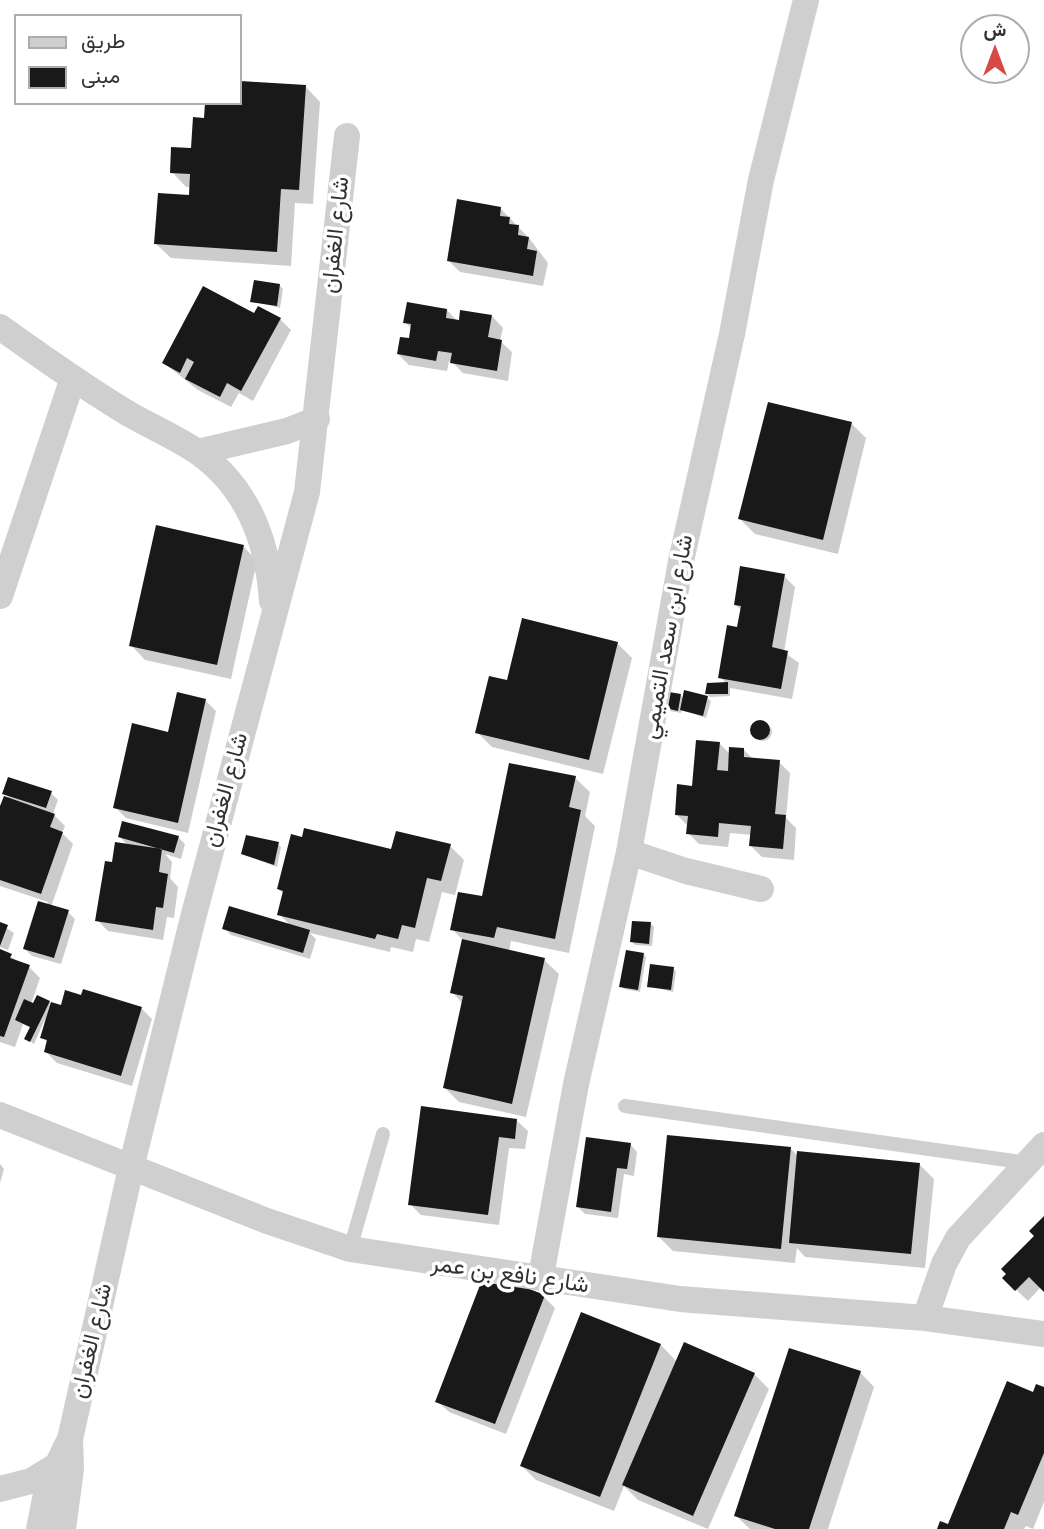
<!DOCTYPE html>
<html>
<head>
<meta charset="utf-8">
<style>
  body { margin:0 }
  #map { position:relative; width:1044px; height:1529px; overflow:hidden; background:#fff; font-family:"Fira Sans",Vazirmatn,sans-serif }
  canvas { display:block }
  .legend { position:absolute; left:14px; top:14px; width:228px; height:91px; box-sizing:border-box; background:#fff; border:2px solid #adadad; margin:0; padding:9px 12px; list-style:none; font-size:21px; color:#323232 }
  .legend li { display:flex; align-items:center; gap:14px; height:35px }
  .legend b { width:35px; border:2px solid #adadad }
  .north { position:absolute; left:960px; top:14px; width:70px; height:70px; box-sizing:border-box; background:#fff; border:2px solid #adadad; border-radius:50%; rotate:0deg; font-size:19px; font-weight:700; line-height:28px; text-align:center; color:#323232 }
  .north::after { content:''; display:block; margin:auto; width:24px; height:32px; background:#d74947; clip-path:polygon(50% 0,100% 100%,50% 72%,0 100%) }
</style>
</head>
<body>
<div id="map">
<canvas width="1044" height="1529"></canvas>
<ul class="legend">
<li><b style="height:9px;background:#cfcfcf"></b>طريق</li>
<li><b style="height:19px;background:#191919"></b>مبنى</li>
</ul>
<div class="north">ش</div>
</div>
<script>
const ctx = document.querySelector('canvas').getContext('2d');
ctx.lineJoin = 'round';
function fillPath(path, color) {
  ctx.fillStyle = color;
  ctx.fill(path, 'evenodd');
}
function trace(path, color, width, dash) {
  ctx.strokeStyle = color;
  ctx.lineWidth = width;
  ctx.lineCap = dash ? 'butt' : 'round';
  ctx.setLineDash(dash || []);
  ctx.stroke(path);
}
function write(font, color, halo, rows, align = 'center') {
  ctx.font = font + ' "Fira Sans",Vazirmatn,sans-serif';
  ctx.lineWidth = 7;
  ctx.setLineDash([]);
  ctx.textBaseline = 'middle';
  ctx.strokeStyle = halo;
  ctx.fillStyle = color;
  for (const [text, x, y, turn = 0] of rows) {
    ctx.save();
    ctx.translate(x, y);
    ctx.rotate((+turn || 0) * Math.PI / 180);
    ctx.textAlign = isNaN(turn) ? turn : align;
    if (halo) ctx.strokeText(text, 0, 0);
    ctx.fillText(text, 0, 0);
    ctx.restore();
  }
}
fillPath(new Path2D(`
  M240 83 306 87 320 102 313 204 295 203 291 266 171 258 156 244 191 197V187H186L172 172 192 150 206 120 240 103Z
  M500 208 529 238 548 263 543 286 460 272 449 261Z
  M279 285 283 289 280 308 252 301Z
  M447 310 460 324 492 316 503 328 500 341 512 352 508 381 463 373 452 362 449 361 447 371 409 365 398 354 410 340 412 329 405 322Z
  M255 315 280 319 291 330 253 401 239 393 231 407 198 390 164 363Z
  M852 424 866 438 838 554 755 534 740 519Z
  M243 546 257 561 231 679 145 660 131 645Z
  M784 576 795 587 784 652 799 663 792 699 730 688V696L710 697 707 694 708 685 727 684 720 677 738 629 742 611 735 604Z
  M617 643 632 658 603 774 492 747 477 732 508 682Z
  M681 696 684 699 707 698 711 701 706 718 682 710 681 713 670 711 667 708Z
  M205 700 216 711 188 833 126 818 115 807 169 734Z
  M754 732a9 9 0 1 1 18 0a9 9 0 1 1-18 0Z
  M719 743 731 755 744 750 753 759 779 762 790 773 786 818 796 828 794 860 762 857 751 846 752 835 730 833 728 847 699 844 688 833V826L676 814Z
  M575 778 590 792 585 816 595 826 569 953 511 941 509 952 544 960 559 974 526 1117 459 1102 445 1088 463 1004 452 992 463 940 452 929 484 898Z
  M4 793H51L58 800 53 814 65 826 62 833 73 844 51 907 68 912 75 919 61 964 32 956 25 949 48 902 0 886V811L11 800Z
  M120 837H178L185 844 181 859 165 854 172 862 170 878 178 887 174 918 167 917 163 940 108 931 97 920 113 864 128 846Z
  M278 844 281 847 277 867 243 854Z
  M450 846 464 860 455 895 442 892 429 942 416 939 413 952 391 947 390 952 310 933 316 939 310 959 231 935 224 928 291 926 279 914 284 894 279 889 393 851Z
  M0 924 14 933 8 950 0 947Z
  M651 924 654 927 652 946 635 945 632 942Z
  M0 951 29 967 40 978 31 1004 49 1002 62 1008H141L152 1019 132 1086 57 1063 46 1052 48 1043 42 1037 45 1019 34 1044 27 1039 32 1028 23 1024 15 1047 0 1042Z
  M643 954 646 957 640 992 624 989 621 986Z
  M673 968 676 972 673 992 649 986Z
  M516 1120 528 1131 525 1149 509 1148 499 1225 421 1215 410 1204Z
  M630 1144 637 1152 634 1176 624 1174 618 1218 585 1214 578 1207Z
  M790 1148 799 1157 919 1164 934 1179 925 1268 805 1257 797 1248 795 1263 673 1251 659 1237Z
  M0 1164 4 1169 0 1183Z
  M1044 1219V1290L1041 1287 1028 1301 1004 1278 1036 1236Z
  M544 1297 555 1308 506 1434 449 1412 437 1401Z
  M661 1345 677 1362 754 1374 769 1389 708 1529 638 1500 624 1486 614 1511 536 1480 522 1466Z
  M860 1372 874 1387 828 1529H750L736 1516Z
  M1044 1389V1502L1033 1529 1026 1526 1024 1529H939L949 1526 1034 1394Z`), '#0003');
fillPath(new Path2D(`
  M240 81 306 85 299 190 281 189 277 252 154 244 158 193 189 195 190 174 170 173 171 147 191 148 193 117 204 118 205 103H240Z
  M457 199 501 207 500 216 510 217 509 224 519 225 518 235 529 237 527 249 537 251 533 276 447 261Z
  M254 280 280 284 277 306 250 302Z
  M203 286 254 313 258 306 281 318 241 391 227 383 220 397 185 379 194 362 187 358 180 373 162 363Z
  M407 302 447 309 446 318 459 320 460 310 492 315 488 337 502 340 497 371 450 363 452 353 438 351 436 361 397 354 400 337 409 338 411 324 403 323Z
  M768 402 852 422 823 540 738 519Z
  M156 525 244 545 217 665 129 646Z
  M740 566 785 574 772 647 788 651 781 689 718 678 727 625 737 627 741 606 734 605Z
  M522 618 618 642 589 760 475 733 489 676 507 680Z
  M728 682V694H705L707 683Z
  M684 690 708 696 703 716 680 710Z
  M177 692 206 699 178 823 113 808 132 723 168 732Z
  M669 692 681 694 678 711 665 708Z
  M750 730a10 10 0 1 1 20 0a10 10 0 1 1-20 0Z
  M696 740 720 742 717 770 728 771 729 747 744 748V757L780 760 775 814 786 815 783 849 749 846 751 826 719 823 718 837 686 834 688 816 675 815 677 784 692 786Z
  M509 763 576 776 569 807 581 810 555 939 497 927 494 938 450 930 458 892 482 896Z
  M8 777 52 791 46 808 2 794Z
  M4 796 55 814 50 827 63 832 41 894 0 880V806Z
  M122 821 179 836 174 853 118 837Z
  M304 828 391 849 396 831 451 844 441 881 427 878 415 928 402 925 398 939 377 934 375 939 277 915 283 891 277 889 291 834 302 837Z
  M246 835 279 842 274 865 241 854Z
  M115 842 162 849 159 872 168 874 163 908 156 907 153 930 95 921 105 861 112 862Z
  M38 901 69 910 54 958 23 949Z
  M229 906 310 930 303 953 222 929Z
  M632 921 651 922 649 944 630 942Z
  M0 922 8 925 0 946Z
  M462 939 545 958 512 1104 443 1088 463 996 450 993Z
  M0 949 12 954 10 958 30 965 4 1037 0 1036Z
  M626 950 644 953 638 990 619 987Z
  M650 964 674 967 671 990 647 987Z
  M83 989 142 1007 121 1076 44 1052 47 1040 40 1038 51 1002 61 1005 65 990 81 995Z
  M37 995 50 1001 30 1042 24 1039 30 1027 15 1020 24 999 33 1003Z
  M421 1106 517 1119 515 1139 499 1137 488 1215 408 1205Z
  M667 1135 791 1147 781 1249 657 1237Z
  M586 1137 631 1143 627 1169 617 1168 611 1212 576 1207Z
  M797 1151 920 1163 911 1254 789 1243Z
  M1044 1216V1292L1029 1277 1015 1291 1002 1278 1006 1274 1001 1269 1034 1236 1029 1231Z
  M485 1272 545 1295 495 1424 435 1402Z
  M581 1312 661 1344 600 1497 520 1466Z
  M684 1342 755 1373 693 1516 622 1485Z
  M789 1348 861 1371 809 1529H775L734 1516Z
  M1007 1381 1033 1392 1036 1384 1044 1387V1453L1018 1515 1011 1512 1004 1529H937L940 1521 948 1524Z`), '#191919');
trace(new Path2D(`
  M625 1106 1028 1163
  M350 1249 383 1134`), '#cfcfcf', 14);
trace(new Path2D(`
  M0 327C42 357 84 387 129 414 152 427 177 438 199 453 248 488 268 543 272 601
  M198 452 287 431 317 419
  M0 596 73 378
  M629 852 686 871 761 889
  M0 1115 267 1221 350 1249 680 1299 925 1318 1044 1334
  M541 1276 576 1084 629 852 681 561 732 334 761 180 806 0
  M925 1318 944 1264 958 1238 1044 1145
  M0 1489 31 1481 54 1467
  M39 1529 48 1484 68 1443
  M63 1529 71 1469 70 1439 131 1168 193 918 307 492 347 136`), '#cfcfcf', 26);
write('23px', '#323232', '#fff', [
  ["شارع الغفران",336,235,-84],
  ["شارع ابن سعد التميمي",668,637,-80],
  ["شارع الغفران",226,790,-75],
  ["شارع نافع بن عمر",510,1275,8],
  ["شارع الغفران",92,1341,-77]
]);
</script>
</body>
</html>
